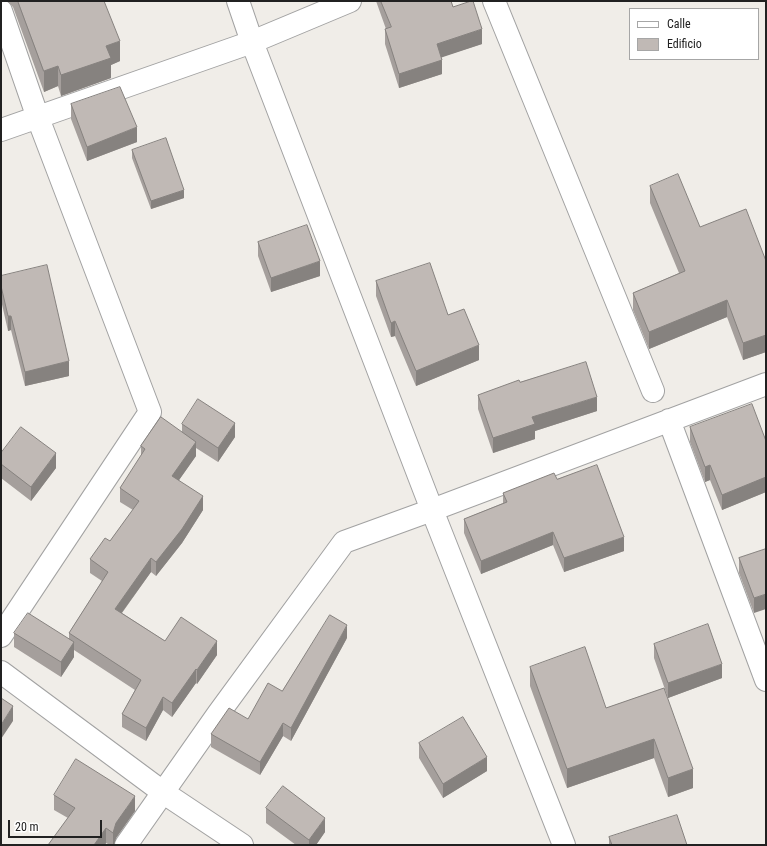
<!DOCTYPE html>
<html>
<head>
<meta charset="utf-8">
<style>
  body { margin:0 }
  #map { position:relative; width:767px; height:846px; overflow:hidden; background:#f0ede8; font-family:"Roboto Condensed",sans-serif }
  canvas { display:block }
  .frame { position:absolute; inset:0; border:2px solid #212121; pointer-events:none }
  .legend { position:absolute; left:629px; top:8px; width:130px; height:52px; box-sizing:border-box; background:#fff; border:1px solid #a6a6a6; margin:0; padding:5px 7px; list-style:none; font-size:12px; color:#212121 }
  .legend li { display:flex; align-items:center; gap:8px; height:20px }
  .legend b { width:20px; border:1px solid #a6a6a6 }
  .scale { position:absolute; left:8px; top:820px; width:94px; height:18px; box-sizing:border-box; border:2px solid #212121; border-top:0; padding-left:5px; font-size:12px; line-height:14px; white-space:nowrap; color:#212121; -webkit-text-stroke:3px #fff; paint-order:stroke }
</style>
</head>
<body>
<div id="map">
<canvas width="767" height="846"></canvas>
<div class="frame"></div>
<ul class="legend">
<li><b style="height:5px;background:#fff"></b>Calle</li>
<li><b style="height:11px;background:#c0b9b5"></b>Edificio</li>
</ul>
<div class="scale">20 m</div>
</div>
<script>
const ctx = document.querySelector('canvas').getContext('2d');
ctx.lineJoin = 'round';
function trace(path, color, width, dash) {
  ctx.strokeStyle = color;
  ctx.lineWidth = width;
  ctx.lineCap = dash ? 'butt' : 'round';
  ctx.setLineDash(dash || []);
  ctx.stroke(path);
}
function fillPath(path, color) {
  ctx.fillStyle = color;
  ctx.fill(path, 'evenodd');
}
const minor = new Path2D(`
  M238 1 252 42 432 510 564 845
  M494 1 653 391
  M1 11 38 118 150 412 1 636
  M1 130 252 42 350 1
  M669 420 766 680
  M1 672 164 793 242 845
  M126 845 218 714 344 542 432 510 766 384`);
trace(minor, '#a2a2a2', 24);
trace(minor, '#fff', 22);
fillPath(new Path2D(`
  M7 1H104L120 61 111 65V78L61 96 58 86 44 92 13 7Z
  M376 1H451L453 7 482 44 441 57 442 74 399 88 385 44V29H386Z
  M71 104 137 142 87 161 71 119Z
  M132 150 184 198 151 209 132 158Z
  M650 186 700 227 766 261V352L743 360 727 317 649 349 633 310V293L679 273 650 203Z
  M258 242 320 276 271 292 258 256Z
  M1 276 69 376 25 386 11 330 8 331 1 300Z
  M376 281 448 315 479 360 416 386 395 336 391 337 376 296Z
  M478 395 597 411 535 431V439L493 453 478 409Z
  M182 424 235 437 218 462 196 448V456L179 480 203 510 182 543 156 576 151 572 122 613 165 641 217 655 197 684 196 683 172 717 163 710 146 741 122 727V714L135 690 74 650V657L61 677 14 647V633L69 639V633L102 581 90 573V559L110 541 133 510 120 502V488L141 457V446L182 432Z
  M690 427 766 441V492L722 510 710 480 705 482 690 442Z
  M1 453 56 468 31 501 1 478Z
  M557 479 624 551 564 572 553 545 481 574 464 533V519L503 503V493Z
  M766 549 754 613 739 573V558Z
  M347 638 291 741 283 736 260 775 211 747V734L248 719Z
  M654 644 722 678 668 698 654 658Z
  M530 667 606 708 664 688 693 788 668 797 654 758 567 788 530 686Z
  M419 743 487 771 443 798 419 758Z
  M54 795 135 811 116 838 114 845H110L106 843 105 845H48L68 818 54 810Z
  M266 808 325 832 316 845H296L266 823Z
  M609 837 687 845H609Z`), '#a59f9c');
fillPath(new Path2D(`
  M482 29V44L437 59V44Z
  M120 41V61L111 65V78L61 96V75L106 46Z
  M442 60V74L399 88V74Z
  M58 66V86L44 92V71Z
  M137 127V142L87 161V147Z
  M184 190V198L151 209V201Z
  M320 261V276L271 292V278Z
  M727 300V317L649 349V332Z
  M8 316H11V330L8 331Z
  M395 321V336L391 337V323Z
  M766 335V352L743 360V343Z
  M479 345V360L416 386V371Z
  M69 361V376L25 386V372Z
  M597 397V411L535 431V439L493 453V438L532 417Z
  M235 423V437L218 462V448Z
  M196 442V456L172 490V476Z
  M56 453V468L31 501V487Z
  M710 465V480L705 482V467Z
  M766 477V492L722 510V495Z
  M203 496V510L182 543 156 576V562Z
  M553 532V545L481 574V561Z
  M624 537V551L564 572V558Z
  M151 558V572L115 622V609Z
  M766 594V609L754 613V598Z
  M347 625V638L291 741V728Z
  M217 641V655L197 684V670Z
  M74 642V657L61 677V662Z
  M722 664V678L668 698V683Z
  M196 669V683L172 717V703Z
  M163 697V710L146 741V728Z
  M13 706V721L1 739V725Z
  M283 723V736L260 775V762Z
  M654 739V758L567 788V769Z
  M487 757V771L443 798V784Z
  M693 769V788L668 797V778Z
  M135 796V811L116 838 114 845H113V833L116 823Z
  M325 818V832L316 845H309V840Z
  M106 828V843L105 845H94Z`), '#86827f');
const building = new Path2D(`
  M18 1H104L120 41 106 46 111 58 61 75 58 66 44 71Z
  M381 1H451L453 7 471 1H473L482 29 437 44 442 60 399 74 385 29 391 27Z
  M120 87 137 127 87 147 71 104Z
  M166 138 184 190 151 201 132 150Z
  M678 174 700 227 746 209 766 261V335L743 343 727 300 649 332 633 293 685 271 650 186Z
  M307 225 320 261 271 278 258 242Z
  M430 263 448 315 464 309 479 345 416 371 395 321 391 323 376 281Z
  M47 265 69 361 25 372 11 316H8L1 286V276Z
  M586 362 597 397 532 417 535 424 493 438 478 395 519 380 520 382Z
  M198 399 235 423 218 448 182 424Z
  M752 404 766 441V477L722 495 710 465 705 467 690 427Z
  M161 417 196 442 172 476 203 496 182 529 156 562 151 558 115 609 165 641 181 617 217 641 197 670 196 669 172 703 163 697 146 728 122 714 141 680 69 633 108 572 90 559 105 538 110 541 139 501 120 488 145 449 141 446Z
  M21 427 56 453 31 487 1 464V453Z
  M597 465 624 537 564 558 553 532 481 561 464 519 507 502 503 493 554 473 557 479Z
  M766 549V594L754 598 739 558Z
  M28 613 74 642 61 662 14 633Z
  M330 615 347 625 291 728 283 723 260 762 211 734 229 708 248 719 268 683 282 691Z
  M708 624 722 664 668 683 654 644Z
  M585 647 606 708 664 688 693 769 668 778 654 739 567 769 530 667Z
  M1 698 13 706 1 725Z
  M463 717 487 757 443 784 419 743Z
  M76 759 135 796 116 823 113 833 106 828 94 845H48L75 808 54 795Z
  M283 786 325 818 309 840 266 808Z
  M677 815 687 845H612L609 837Z`);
fillPath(building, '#c0b9b5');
trace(building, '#86827f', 1);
</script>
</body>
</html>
